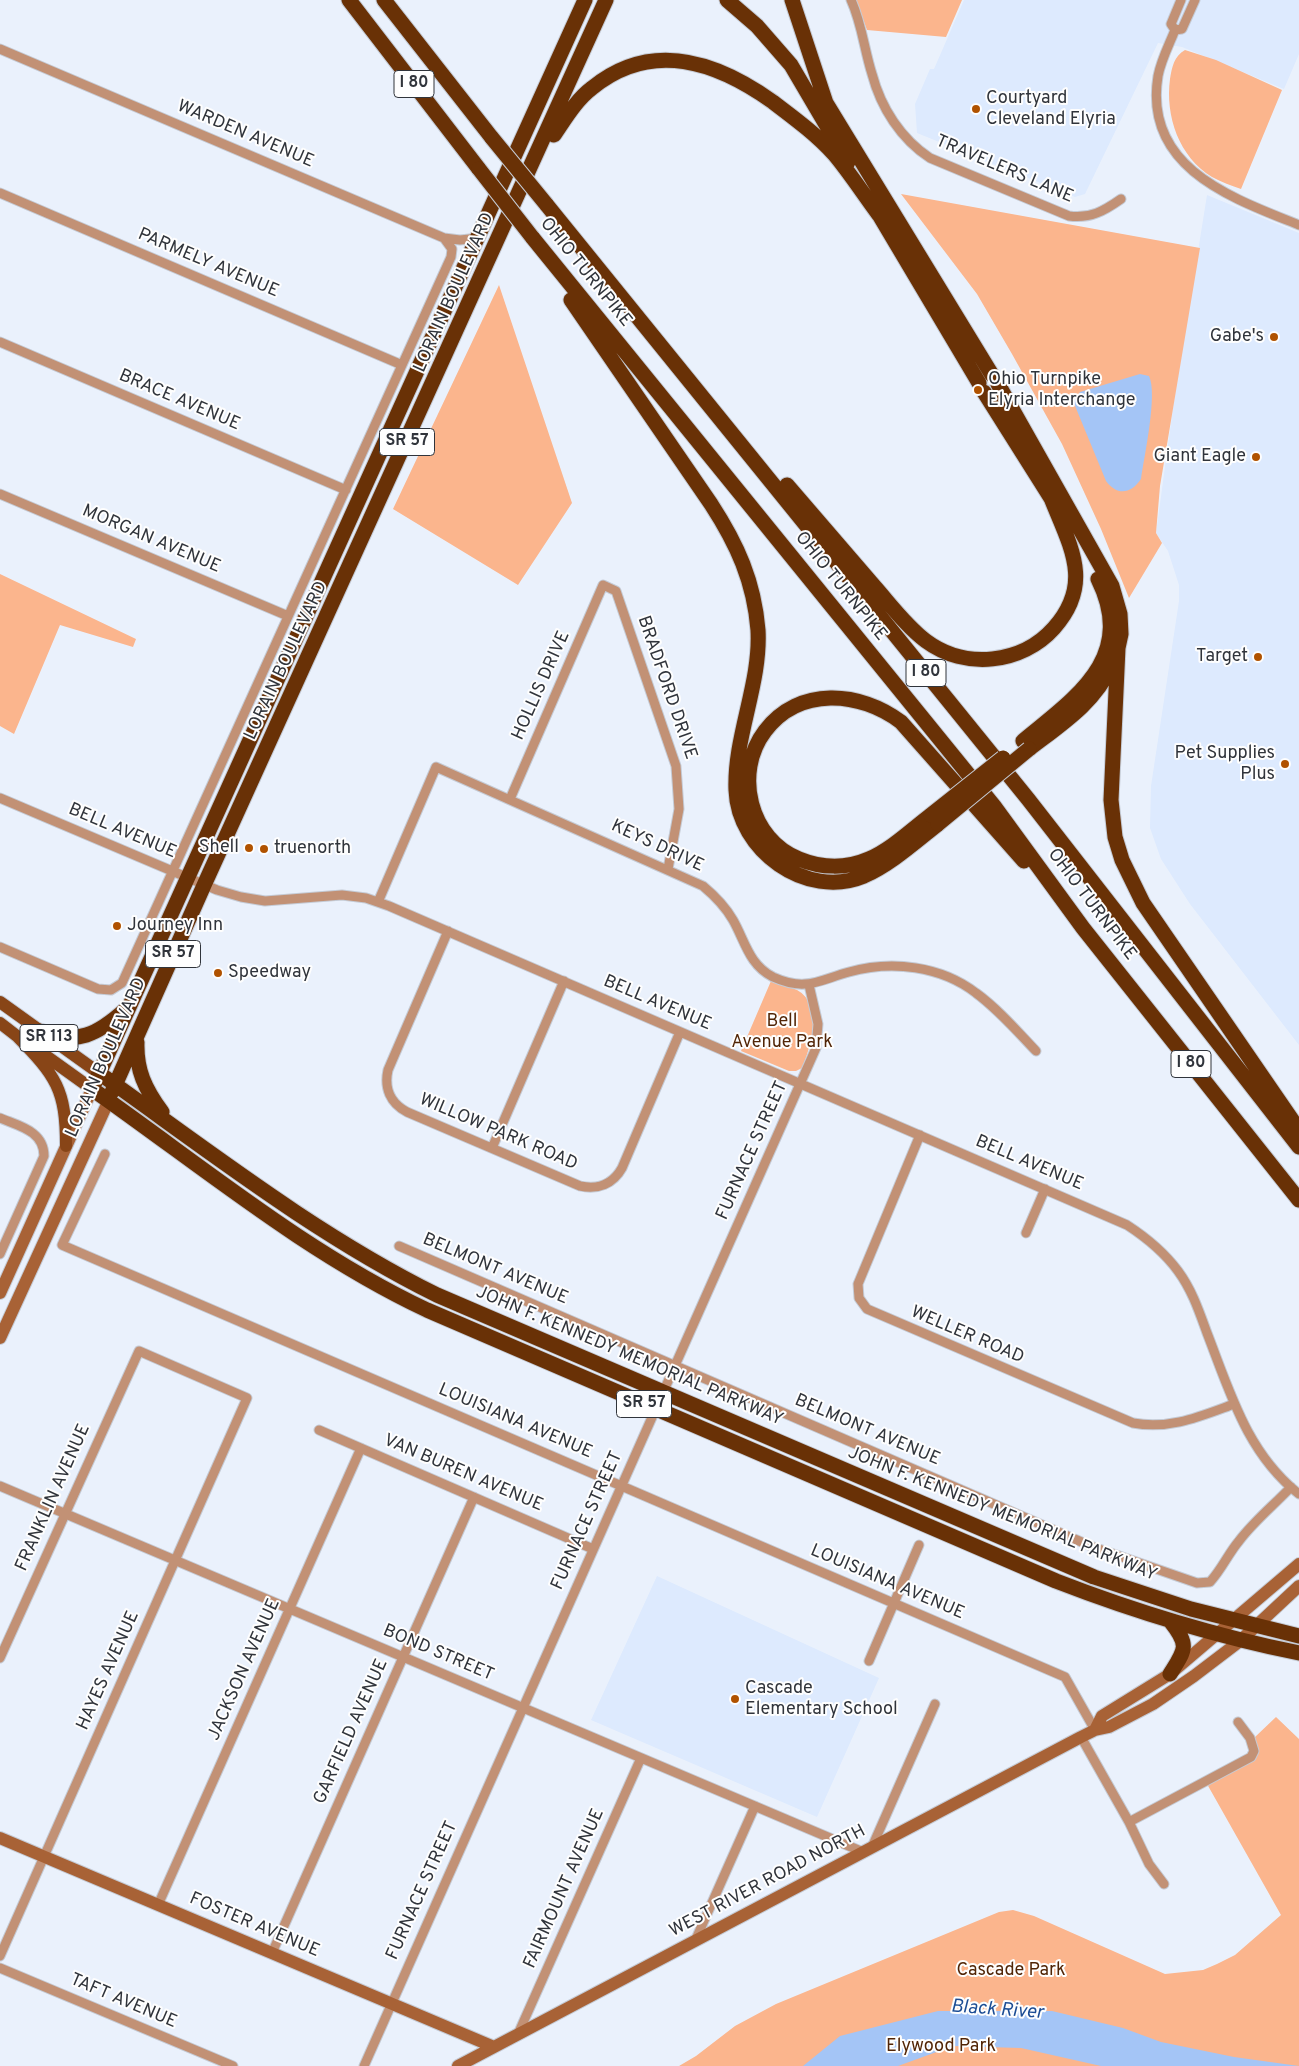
<!DOCTYPE html>
<html>
<head>
<meta charset="utf-8">
<style>
  body { margin:0 }
  canvas { display:block; background:#eaf1fc }
</style>
</head>
<body>
<canvas width="1299" height="2066"></canvas>
<script>
const ctx = document.querySelector('canvas').getContext('2d');
ctx.lineJoin = 'round';
function fillPath(path, color) {
  ctx.fillStyle = color;
  ctx.fill(path, 'evenodd');
}
function trace(path, color, width, dash) {
  ctx.strokeStyle = color;
  ctx.lineWidth = width;
  ctx.lineCap = dash ? 'butt' : 'round';
  ctx.setLineDash(dash || []);
  ctx.stroke(path);
}
function write(font, color, halo, rows, align = 'center') {
  ctx.font = font + ' Overpass,sans-serif';
  ctx.lineWidth = 4;
  ctx.setLineDash([]);
  ctx.textBaseline = 'middle';
  ctx.strokeStyle = halo;
  ctx.fillStyle = color;
  for (const [text, x, y, turn = 0] of rows) {
    ctx.save();
    ctx.translate(x, y);
    ctx.rotate((+turn || 0) * Math.PI / 180);
    ctx.textAlign = isNaN(turn) ? turn : align;
    if (halo) ctx.strokeText(text, 0, 0);
    ctx.fillText(text, 0, 0);
    ctx.restore();
  }
}
fillPath(new Path2D(`
  M964 0H1299V54L1284 89 1182 47 1158 43 1085 194 1075 197 917 133 915 104 930 69H934Z
  M1207 195 1299 233V1045L1190 904 1161 859 1150 828 1151 786 1179 601V585L1168 551 1156 533 1173 408Z
  M657 1576 879 1678 817 1817 591 1720Z`), '#ddeafe');
fillPath(new Path2D(`
  M856 0H962L946 37 867 30Z
  M1185 50 1216 60 1282 90 1241 189C1232 186 1221 182 1212 177 1179 157 1165 116 1170 79 1172 67 1174 56 1185 50Z
  M901 194 1200 248 1160 486 1156 533 1162 543 1129 598 1101 529 1062 444 1012 354 977 294Z
  M499 285 572 503 518 585 393 509Z
  M0 574 136 639 133 647 60 625 14 734 0 726Z
  M771 981C779 985 789 986 797 990 824 1005 811 1046 802 1068L796 1071H789L741 1051Z
  M1276 1717 1299 1739V2066H679L696 2056 735 2026 776 2004 999 1912 1013 1910 1034 1916 1165 1974 1203 1970 1217 1964 1235 1955 1281 1915 1207 1784 1253 1760 1255 1737Z`), '#fbb58d');
fillPath(new Path2D(`
  M1140 374 1149 376C1158 394 1144 457 1141 479 1131 494 1117 496 1106 481L1073 401 1080 392Z
  M938 2011H1052L1123 2028 1161 2042 1234 2057 1299 2066H1101L1021 2048 953 2046 898 2066H803L840 2036Z`), '#a4c5f6');
const street = new Path2D(`
  M851 0C862 24 864 49 872 74 881 108 901 139 930 158L1069 216C1090 219 1104 211 1121 199
  M1181 0 1171 24 1175 30 1182 29 1195 0
  M1175 30C1169 45 1161 60 1158 76 1143 168 1232 198 1299 225
  M0 49 444 238 460 240 479 238
  M0 193 402 365
  M0 342 346 490
  M0 494 288 616
  M0 798 217 890 241 897 265 901 342 895 366 898 389 906 1127 1225C1147 1238 1164 1252 1178 1271 1192 1290 1199 1311 1207 1333 1230 1392 1247 1453 1299 1494
  M510 799 603 585 616 591 676 766 679 809 668 869
  M378 902 436 767 703 886C715 896 725 906 733 920 745 941 749 965 773 977 806 992 819 980 849 972 892 960 941 966 976 993 998 1009 1017 1031 1036 1051
  M448 931 388 1070C384 1088 390 1103 407 1112L580 1186C598 1190 613 1184 622 1168L680 1032
  M0 947 98 989 111 990 122 983 451 257 452 249 444 238
  M0 1118C19 1126 44 1131 44 1156L0 1254
  M920 1135 858 1284 859 1298 867 1309 1133 1423C1170 1430 1201 1416 1234 1404
  M492 1148 564 981
  M105 1154 62 1245 1065 1677 1095 1730
  M1026 1233 1045 1189
  M399 1246 1093 1547 1197 1583 1210 1582C1222 1569 1228 1554 1239 1541 1254 1521 1274 1505 1291 1487
  M319 1430 593 1549
  M0 1486 863 1852
  M0 1658 139 1351 247 1398 0 1956
  M869 1661 919 1545
  M1081 1737 1129 1822 1149 1864 1164 1884
  M1129 1822 1251 1757 1254 1751 1250 1738 1238 1722
  M872 1847 935 1704
  M158 1905 361 1448
  M695 1941 755 1806
  M272 1953 474 1497
  M0 1968 233 2066
  M518 2034 641 1758
  M364 2066 816 1048 818 1024 809 985`);
const secondary = new Path2D(`
  M0 1293 92 1089
  M0 1338 109 1100
  M1095 1730 1102 1716 1170 1674 1299 1564
  M0 1838 494 2047
  M458 2066 1081 1737 1095 1730 1109 1727 1153 1704 1194 1676 1240 1641 1299 1586`);
const primary = new Path2D(`
  M0 1002 99 1073
  M0 1023 22 1040
  M17 1036C56 1076 66 1089 66 1146
  M39 1051 92 1089`);
const highway = new Path2D(`
  M349 0 479 169
  M384 0 492 138
  M585 0 92 1089C202 1166 306 1253 427 1310L1056 1581C1136 1612 1215 1636 1299 1653
  M727 0 757 26 791 65 848 162
  M792 0 826 103 992 375
  M554 135C565 119 576 100 592 88 652 39 717 62 773 102 794 118 816 134 834 154 850 173 864 195 879 215
  M546 204 1028 799 1299 1147
  M875 208 979 383
  M532 237 994 806 1083 928 1299 1200
  M571 300 711 504C737 544 754 581 758 630 761 684 734 736 736 790 738 850 806 900 864 876 891 864 915 842 938 824
  M998 384 1112 586 1120 614 1121 634 1118 648 1111 800 1115 837 1122 860 1143 903 1299 1130
  M984 392 1054 503
  M787 485C816 519 845 552 874 586 890 604 906 626 926 641 965 670 1022 664 1054 628 1094 583 1070 546 1051 498
  M1023 741C1076 697 1137 658 1098 579
  M1029 749C1060 725 1095 703 1111 666
  M931 815C911 830 892 849 869 859 846 869 821 868 799 859 750 840 733 773 765 731 799 686 860 691 901 722L1024 861
  M40 1031C78 1045 97 1035 126 1009
  M137 1042C136 1070 145 1089 162 1112
  M99 1073C209 1151 316 1235 437 1295L1094 1577 1191 1609 1299 1636
  M112 1092 205 883 606 0
  M1170 1674C1185 1650 1190 1646 1171 1622`);
trace(street, '#c5cbd5', 11);
trace(secondary, '#c5cbd5', 14);
trace(primary, '#c5cbd5', 14);
trace(highway, '#c5cbd5', 17);
trace(street, '#c29175', 9);
trace(secondary, '#a86236', 12);
trace(primary, '#884517', 12);
trace(highway, '#693106', 15);
const highwayBridge = new Path2D(`
  M492 138 546 204
  M479 169 532 237
  M931 815 1003 758
  M938 824 1029 749`);
trace(highwayBridge, '#c5cbd5', 17, []);
trace(highwayBridge, '#693106', 15);
for (const [x, y, r, color] of [
  [976,109,5,"#b05200"],
  [1274,337,5,"#b05200"],
  [978,390,5,"#b05200"],
  [1256,457,5,"#b05200"],
  [1258,657,5,"#b05200"],
  [1285,764,5,"#b05200"],
  [249,848,5,"#b05200"],
  [264,849,5,"#b05200"],
  [117,926,5,"#b05200"],
  [218,973,5,"#b05200"],
  [735,1699,5,"#b05200"]
]) {
  const dot = new Path2D();
  dot.arc(x, y, r, 0, 2 * Math.PI);
  ctx.fillStyle = color;
  ctx.fill(dot);
  trace(dot, '#fefefe', 2);
}
for (const [x, y, w] of [
  [414,84,40],
  [407,442,55],
  [926,673,40],
  [173,954,55],
  [49,1038,58],
  [1191,1064,40],
  [644,1404,55]
]) {
  const box = new Path2D();
  box.roundRect(x - w / 2, y - 13.5, w, 27, 4);
  ctx.fillStyle = '#fefefe';
  ctx.fill(box);
  trace(box, '#30343b', 1);
}
write('bold 16px', '#30343b', null, [
  ["I 80",414,84],
  ["SR 57",407,442],
  ["I 80",926,673],
  ["SR 57",173,954],
  ["SR 113",49,1038],
  ["I 80",1191,1064],
  ["SR 57",644,1404]
]);
write('18px', '#30343b', '#fefefe', [
  ["Courtyard",986,99],
  ["Cleveland Elyria",986,120],
  ["Gabe's",1264,337,"right"],
  ["Ohio Turnpike",988,380],
  ["Elyria Interchange",988,401],
  ["Giant Eagle",1246,457,"right"],
  ["Target",1248,657,"right"],
  ["Pet Supplies",1275,754,"right"],
  ["Plus",1275,775,"right"],
  ["Shell",239,848,"right"],
  ["truenorth",274,849],
  ["Journey Inn",127,926],
  ["Speedway",228,973],
  ["Cascade",745,1689],
  ["Elementary School",745,1710]
], 'left');
write('18px', '#30343b', '#fefefe', [
  ["WARDEN AVENUE",245,135,23],
  ["TRAVELERS LANE",1004,170,23],
  ["PARMELY AVENUE",208,264,23],
  ["OHIO TURNPIKE",585,273,51],
  ["LORAIN BOULEVARD",455,293,-66],
  ["BRACE AVENUE",179,401,23],
  ["MORGAN AVENUE",151,540,23],
  ["OHIO TURNPIKE",840,587,51],
  ["LORAIN BOULEVARD",287,661,-65],
  ["HOLLIS DRIVE",542,686,-66],
  ["BRADFORD DRIVE",666,688,71],
  ["BELL AVENUE",122,832,23],
  ["KEYS DRIVE",657,847,25],
  ["OHIO TURNPIKE",1091,905,53],
  ["BELL AVENUE",657,1004,23],
  ["LORAIN BOULEVARD",107,1058,-66],
  ["WILLOW PARK ROAD",498,1133,23],
  ["FURNACE STREET",753,1151,-66],
  ["BELL AVENUE",1029,1164,23],
  ["BELMONT AVENUE",495,1270,23],
  ["WELLER ROAD",967,1336,23],
  ["JOHN F. KENNEDY MEMORIAL PARKWAY",629,1357,23],
  ["LOUISIANA AVENUE",515,1422,23],
  ["BELMONT AVENUE",867,1431,23],
  ["VAN BUREN AVENUE",463,1474,23],
  ["FRANKLIN AVENUE",54,1498,-66],
  ["JOHN F. KENNEDY MEMORIAL PARKWAY",1002,1515,22],
  ["FURNACE STREET",588,1521,-66],
  ["LOUISIANA AVENUE",887,1583,23],
  ["BOND STREET",438,1654,23],
  ["JACKSON AVENUE",245,1670,-66],
  ["HAYES AVENUE",109,1671,-66],
  ["GARFIELD AVENUE",352,1732,-66],
  ["WEST RIVER ROAD NORTH",768,1882,-28],
  ["FAIRMOUNT AVENUE",565,1889,-66],
  ["FURNACE STREET",423,1891,-66],
  ["FOSTER AVENUE",254,1926,23],
  ["TAFT AVENUE",123,2002,23]
]);
write('18px', '#512506', '#fefefe', [
  ["Bell",782,1022],
  ["Avenue Park",782,1043],
  ["Cascade Park",1011,1971],
  ["Elywood Park",941,2047]
]);
write('italic 19px', '#1c4d94', '#fefefe', [
  ["Black River",997,2011,4]
]);
</script>
</body>
</html>
